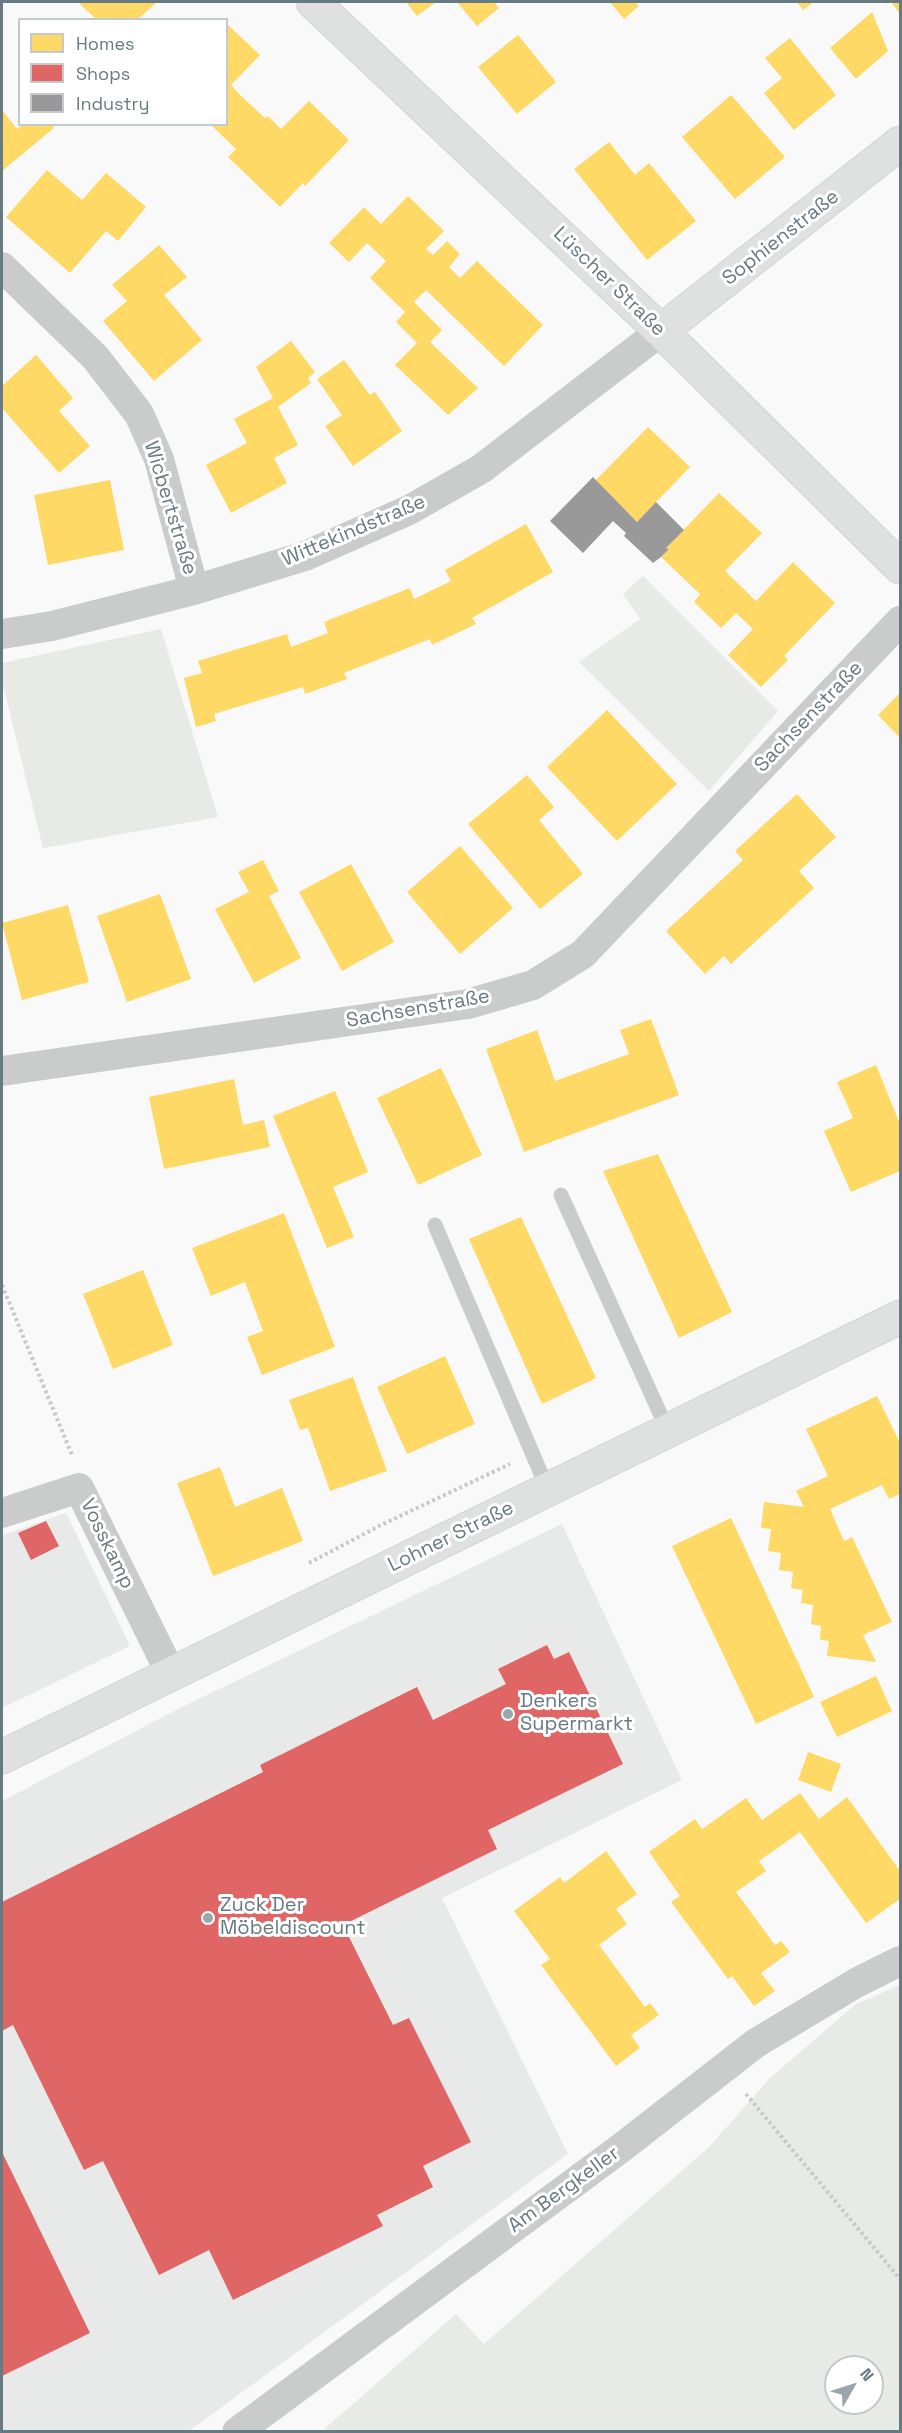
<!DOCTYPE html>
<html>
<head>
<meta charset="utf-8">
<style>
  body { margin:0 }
  #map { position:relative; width:902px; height:2433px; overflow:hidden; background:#f9f9f9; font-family:"Space Grotesk",sans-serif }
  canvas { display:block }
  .frame { position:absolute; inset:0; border:3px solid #667a81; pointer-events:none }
  .legend { position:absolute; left:18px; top:18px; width:210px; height:108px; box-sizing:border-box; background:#fff; border:2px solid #c2cacd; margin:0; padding:8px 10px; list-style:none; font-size:18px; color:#667a81 }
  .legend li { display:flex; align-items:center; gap:12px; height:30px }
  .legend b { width:30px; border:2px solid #c2cacd }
  .north { position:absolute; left:824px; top:2355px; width:60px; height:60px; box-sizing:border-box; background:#fff; border:2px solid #c2cacd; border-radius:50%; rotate:51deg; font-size:16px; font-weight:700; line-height:24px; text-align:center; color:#667a81 }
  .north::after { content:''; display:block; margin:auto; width:21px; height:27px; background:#99a6ab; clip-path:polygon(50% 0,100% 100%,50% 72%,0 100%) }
</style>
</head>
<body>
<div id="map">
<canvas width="902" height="2433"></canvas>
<div class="frame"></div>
<ul class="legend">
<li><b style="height:16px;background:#ffd966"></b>Homes</li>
<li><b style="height:16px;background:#e06666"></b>Shops</li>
<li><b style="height:16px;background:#999"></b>Industry</li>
</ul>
<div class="north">N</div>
</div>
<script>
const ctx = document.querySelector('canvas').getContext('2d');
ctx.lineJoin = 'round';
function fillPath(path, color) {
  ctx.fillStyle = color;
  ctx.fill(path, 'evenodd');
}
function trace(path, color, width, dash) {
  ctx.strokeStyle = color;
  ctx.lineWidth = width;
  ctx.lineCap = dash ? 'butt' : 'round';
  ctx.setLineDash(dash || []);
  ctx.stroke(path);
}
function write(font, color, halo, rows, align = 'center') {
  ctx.font = font + ' "Space Grotesk",sans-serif';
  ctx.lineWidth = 6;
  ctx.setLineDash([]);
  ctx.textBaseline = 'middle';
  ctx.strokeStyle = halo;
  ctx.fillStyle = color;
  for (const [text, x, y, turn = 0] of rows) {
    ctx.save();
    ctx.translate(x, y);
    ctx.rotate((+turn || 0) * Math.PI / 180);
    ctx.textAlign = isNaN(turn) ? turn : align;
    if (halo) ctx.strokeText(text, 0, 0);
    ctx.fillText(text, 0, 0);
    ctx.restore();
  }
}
fillPath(new Path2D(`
  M66 1513 130 1646 2 1708V1535Z
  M562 1524 682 1780 442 1898 568 2154 189 2431 2 2432V1801L180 1708Z`), '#e8e9e9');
fillPath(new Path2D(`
  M643 576 778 711 709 791 579 662 640 619 623 594Z
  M161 629 218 817 43 848 2 681V663Z
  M900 1985V2431H322L456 2314 484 2344 709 2147 770 2078 856 2004ZM836 2367H872V2403H836Z`), '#e8eae6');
fillPath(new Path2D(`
  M78 2H157L137 20H97Z
  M406 2H436L417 16Z
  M457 2H494L499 8 477 26Z
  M610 2H635L639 6 624 19Z
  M797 2H814L803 10Z
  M891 2H900V14Z
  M872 12 888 51 856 79 830 48Z
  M226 23 260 55 231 85 241 96 265 118 268 116 281 129 309 101 349 140 305 186 303 183 280 207 228 157 236 149 212 126 226 124Z
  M518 35 556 82 517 114 478 67Z
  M790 38 836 95 794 130 764 93 782 78 765 58Z
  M731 95 785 157 735 199 682 137Z
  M2 110 17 129 23 124H52L54 128 2 171Z
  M609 142 635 175 649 163 696 221 647 260 574 169Z
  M47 170 82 200 106 173 146 207 118 241 106 231 70 273 6 217Z
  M408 196 444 231 426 249 433 255 447 241 460 254 449 267 460 278 477 261 543 325 504 366 426 290 414 302 442 330 430 342 478 388 448 415 395 365 417 343 396 322 405 312 370 278 386 261 367 243 349 262 329 243 364 207 381 224Z
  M159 245 187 277 164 295 202 340 154 381 103 321 127 301 112 285Z
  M291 341 315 372 308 378 311 383 278 407 298 445 274 458 287 483 231 513 206 465 247 443 234 419 273 398 256 367Z
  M36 355 73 398 59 411 90 446 59 473 2 408V386Z
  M344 360 370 395 375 392 402 431 353 466 325 426 342 415 317 379Z
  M648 427 690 467 637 522 595 481Z
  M110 480 124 550 48 565 34 495Z
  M719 493 762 533 725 571 756 601 793 562 835 603 784 656 788 660 761 687 728 655 753 629 736 613 721 628 694 602 700 594 661 557 669 549 666 548Z
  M526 524 553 572 472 618 476 624 432 645 430 639 344 673 347 679 305 694 303 687 214 714 216 721 196 727 184 678 202 673 198 661 287 634 291 647 328 633 324 622 410 588 414 599 451 581 445 570Z
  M900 693V738L878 715Z
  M607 710 677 784 617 841 547 767Z
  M527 775 554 807 539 820 583 874 540 909 468 824Z
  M797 794 836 837 799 871 814 888 731 964 724 956 705 974 666 931 743 860 735 851Z
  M460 846 513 908 460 954 407 892Z
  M263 860 279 891 269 896 301 958 254 983 215 909 249 892 238 872Z
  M351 864 394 942 342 971 299 892Z
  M160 894 191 979 127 1002 97 916Z
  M68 905 89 982 22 1000 2 923Z
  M651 1019 679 1095 524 1152 486 1049 537 1030 555 1081 629 1054 620 1030Z
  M876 1065 900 1124V1171L851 1192 824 1131 853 1118 837 1082Z
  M441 1068 482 1155 418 1185 377 1098Z
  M234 1079 243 1125 264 1120 270 1147 164 1169 149 1097Z
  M335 1091 368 1172 333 1187 354 1237 327 1248 273 1116Z
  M658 1154 732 1312 679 1338 603 1171Z
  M284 1213 335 1347 262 1375 247 1337 263 1331 245 1282 211 1296 192 1248Z
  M521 1217 596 1378 542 1404 469 1239Z
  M143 1270 173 1345 113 1369 83 1294Z
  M445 1356 475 1424 407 1454 377 1387Z
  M353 1377 387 1471 330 1491 308 1428 300 1430 289 1400Z
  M877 1396 900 1443V1494L889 1499 882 1485 830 1509 844 1541 852 1537 892 1622 863 1635 876 1662 827 1656 829 1641 820 1640 821 1626 811 1624 813 1605 801 1603 803 1590 791 1588 793 1572 779 1570 781 1553 768 1551 771 1529 761 1528 764 1502 804 1507 796 1491 828 1476 806 1429Z
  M220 1467 235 1507 282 1488 303 1541 213 1576 177 1483Z
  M731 1518 814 1697 756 1724 672 1546Z
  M876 1676 892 1711 837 1737 820 1702Z
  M808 1752 841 1764 831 1792 798 1780Z
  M800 1793 819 1819 847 1797 900 1871V1899L866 1923 800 1832 759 1861 766 1871 736 1892 775 1945 781 1941 790 1952 761 1973 775 1991 754 2006 732 1976 728 1979 671 1902 680 1896 649 1852 695 1819 702 1829 746 1798 762 1820Z
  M606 1851 637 1894 616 1909 627 1924 599 1945 645 2007 650 2003 659 2015 631 2035 640 2048 616 2066 541 1965 550 1959 514 1911 560 1877 564 1883Z`), '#ffd966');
fillPath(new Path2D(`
  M46 1521 59 1546 31 1560 18 1533Z
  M547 1645 554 1659 569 1652 623 1764 488 1830 497 1849 343 1925 393 2025 409 2018 471 2142 423 2166 433 2187 377 2215 383 2226 233 2300 209 2250 159 2275 103 2161 84 2170 13 2025 2 2031V1902L263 1772 260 1765 417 1687 433 1720 506 1684 498 1669Z
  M2 2152 90 2333 2 2376Z`), '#e06666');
fillPath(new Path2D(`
  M593 477 637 522 656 502 684 530 666 548 669 549 661 557 653 563 624 536 626 533 613 521 583 553 550 521Z`), '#999');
const secondary = new Path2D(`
  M313 2 661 331 900 567
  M661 331 900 143
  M2 1757 900 1317`);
trace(secondary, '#d4d5d5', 35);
trace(new Path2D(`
  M2 1285 72 1455
  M309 1563 381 1525 510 1464
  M746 2094 900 2279`), '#c8c9ca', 4, [3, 3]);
trace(new Path2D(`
  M561 1195 668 1431
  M435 1225 548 1490`), '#cacccc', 15);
trace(new Path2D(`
  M2 267 95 357 139 414 159 459 194 590
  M2 634 52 626 194 590 305 556 409 510 481 469 661 331
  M2 1071 468 1004 533 985 583 954 900 621
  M2 1513 79 1488 171 1674
  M237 2432 621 2148 756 2043 856 1983 900 1961`), '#cacccc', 30);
trace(secondary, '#dfe0e0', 33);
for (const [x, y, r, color] of [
  [508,1714,6,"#99a6ab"],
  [208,1918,6,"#99a6ab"]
]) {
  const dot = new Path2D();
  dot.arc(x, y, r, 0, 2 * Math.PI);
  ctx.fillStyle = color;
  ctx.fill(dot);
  trace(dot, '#fff', 2);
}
write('20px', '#667a81', '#fff', [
  ["Sophienstraße",781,238,-38],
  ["Lüscher Straße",609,282,44],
  ["Wicbertstraße",170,508,73],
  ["Wittekindstraße",354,531,-23],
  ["Sachsenstraße",809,717,-46],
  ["Sachsenstraße",418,1009,-10],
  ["Lohner Straße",451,1537,-26],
  ["Vosskamp",107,1544,64],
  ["Am Bergkeller",564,2190,-36]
]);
write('20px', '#667a81', '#fff', [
  ["Denkers",520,1702],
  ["Supermarkt",520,1725],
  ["Zuck Der",220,1906],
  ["Möbeldiscount",220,1929]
], 'left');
</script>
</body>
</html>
